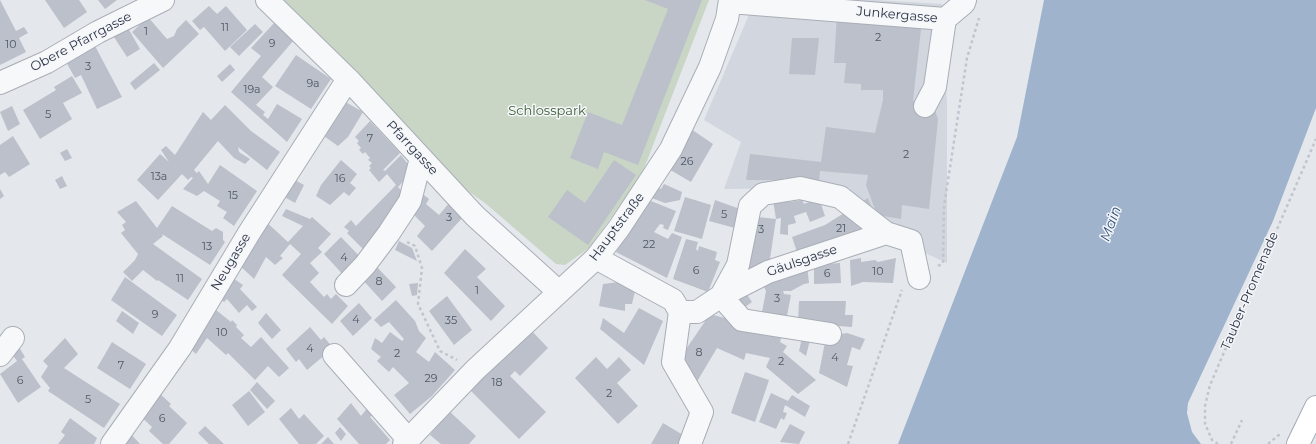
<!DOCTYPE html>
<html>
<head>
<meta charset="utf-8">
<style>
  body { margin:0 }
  canvas { display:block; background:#e4e7ec }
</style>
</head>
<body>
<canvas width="1316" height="444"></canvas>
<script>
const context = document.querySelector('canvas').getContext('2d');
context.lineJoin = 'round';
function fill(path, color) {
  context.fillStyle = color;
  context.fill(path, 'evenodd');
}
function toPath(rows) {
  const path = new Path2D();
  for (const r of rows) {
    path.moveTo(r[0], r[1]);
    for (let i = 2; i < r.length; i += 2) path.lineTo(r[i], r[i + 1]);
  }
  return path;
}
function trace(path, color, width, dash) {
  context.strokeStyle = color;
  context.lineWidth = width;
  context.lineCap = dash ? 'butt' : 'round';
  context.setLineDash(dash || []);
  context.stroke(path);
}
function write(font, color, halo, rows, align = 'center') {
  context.font = font + ' Montserrat,sans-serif';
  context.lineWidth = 3;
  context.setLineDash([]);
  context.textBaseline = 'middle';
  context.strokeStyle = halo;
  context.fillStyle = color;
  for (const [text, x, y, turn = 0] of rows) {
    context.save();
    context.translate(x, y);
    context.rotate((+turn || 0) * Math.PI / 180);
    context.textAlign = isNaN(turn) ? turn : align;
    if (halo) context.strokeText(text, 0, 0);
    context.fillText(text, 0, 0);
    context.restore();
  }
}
const built = toPath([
  [749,0,876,0,942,4,947,104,947,263,879,232,849,188,724,189,741,142,704,120,748,17]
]);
const green = toPath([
  [267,0,709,0,645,166,633,187,589,248,565,265,556,264,485,203,421,158]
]);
const water = toPath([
  [1044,0,1316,0,1316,108,1273,221,1188,403,1187,413,1192,432,1201,444,898,444,1017,137]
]);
const building = toPath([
  [0,0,16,31,24,27,28,33,19,38,26,52,0,65],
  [45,0,79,0,87,12,64,28],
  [98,0,117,0,105,9],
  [645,0,702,0,638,165,604,152,598,169,570,158,588,112,622,125,668,9],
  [209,6,217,14,226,6,247,30,225,51,204,27,200,30,192,21],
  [837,15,922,20,913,101,935,111,938,119,929,209,902,205,901,219,877,215,866,185,868,175,820,171,819,181,784,178,783,180,746,180,750,154,821,162,826,127,875,133,883,100,883,90,861,90,861,84,844,83,846,63,834,63],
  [148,17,167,39,174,36,177,29,186,20,199,34,163,68,132,32],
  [275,22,294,40,262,77,273,87,256,105,265,112,263,115,268,119,277,104,302,119,287,142,231,92,261,56,251,48],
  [255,24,263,32,239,56,230,47],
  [128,28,140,49,127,57,114,37],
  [792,38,819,38,815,75,789,74],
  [94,44,122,97,97,109,81,75,75,78,65,60],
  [296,55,331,79,311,109,275,86],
  [154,63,160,70,135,90,130,83],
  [230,64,235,70,222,82,217,76],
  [72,76,82,93,63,103,72,119,40,139,23,110,56,90,54,87],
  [342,100,363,112,348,137,338,146,321,134],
  [225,105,251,131,280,152,267,170,238,147,239,152,250,159,245,164,234,158,218,141,194,170,197,173,199,171,208,184,220,165,257,191,234,226,223,218,227,212,217,206,220,201,204,191,197,196,183,189,193,178,191,177,188,180,182,174,158,200,137,180,160,154,169,162,161,150,166,146,175,155,203,112,211,120],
  [12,106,20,124,8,131,0,112],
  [370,121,400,153,383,170,385,171,401,155,413,171,398,187,406,196,366,252,347,233,349,231,344,227,351,220,356,226,396,185,387,174,379,182,369,170,371,168,369,166,372,163,368,160,370,158,365,152,363,154,359,150,361,148,357,143,359,141,355,137],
  [691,129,713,144,691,182,667,168],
  [13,136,30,164,9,177,5,172,0,175,0,145],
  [67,149,72,158,65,161,60,153],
  [341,160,357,174,350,183,356,188,349,196,344,192,330,205,316,196,321,185],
  [614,160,636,175,588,245,548,217,567,190,585,203],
  [62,176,67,186,60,189,55,180],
  [291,178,304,185,295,203,281,195],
  [664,184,682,192,680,200,665,203,649,197,655,186,661,189],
  [0,189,4,196,0,199],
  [424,195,429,199,426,204,439,215,450,202,464,216,432,251,417,236,425,226,412,213],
  [787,196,789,202,802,200,804,204,819,198,825,216,810,222,806,212,794,216,796,223,788,225,788,235,780,234,781,218,776,219,773,200],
  [685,197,711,205,702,239,674,231],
  [868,198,875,216,857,233,799,258,792,237,825,225],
  [646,199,676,211,668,230,663,228,664,225,660,224,654,232,668,239,672,233,682,237,667,278,616,252],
  [715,200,740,209,735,228,709,221],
  [136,201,157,228,172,206,212,231,216,228,223,232,223,240,225,242,210,265,162,234,163,236,153,244,202,279,188,300,158,280,157,281,143,270,132,281,123,272,135,260,138,254,121,233,125,230,122,225,126,222,117,212],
  [286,209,310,219,312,217,331,234,318,248,322,252,310,263,319,273,310,282,324,297,327,294,331,299,336,294,348,306,332,324,282,275,301,254,290,244,280,256,283,258,275,265,266,257,254,279,237,263,263,219,288,242,303,226,282,216],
  [748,216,776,219,768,272,807,265,809,283,804,284,791,291,783,291,784,294,791,295,786,321,761,317,766,291,759,276,743,283],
  [341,237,365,262,347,279,324,254],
  [686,239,698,242,696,249,698,251,699,246,717,252,715,260,720,262,708,292,673,279],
  [399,241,412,248,417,261,395,250],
  [465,249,486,269,477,277,505,306,491,321,444,273],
  [861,258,861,262,875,260,878,262,896,258,893,283,863,282,851,286,850,260],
  [840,263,841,283,814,284,814,265],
  [375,265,396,287,382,301,361,278],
  [227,274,243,285,240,289,257,307,252,311,247,305,239,313,227,299,224,302,215,295],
  [125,277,177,315,162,336,111,300],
  [619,282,635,291,632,304,625,304,625,311,599,306,603,284],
  [418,283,417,295,412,296,409,284],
  [742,287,752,302,741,310,731,295],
  [447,296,472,330,454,345,429,311],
  [396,300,415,321,419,331,426,338,416,352,429,362,435,352,455,370,432,396,410,414,394,395,409,383,393,367,389,372,377,361,381,357,371,349,375,338,382,343,390,332,402,341,404,339,389,322,381,327,374,320],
  [799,301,846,301,845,315,853,315,852,327,798,323],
  [359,303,372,318,353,336,340,321],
  [639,308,663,321,644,365,600,329,603,318,624,333],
  [216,310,231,322,232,320,237,325,236,327,244,335,241,338,251,347,261,337,289,368,279,377,268,366,255,380,228,353,226,355,207,338,196,354,185,344,200,331],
  [122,311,139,323,133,334,116,321],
  [266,313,281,330,272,339,258,323],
  [710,314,746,324,783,331,780,342,787,346,783,352,816,380,798,394,766,367,770,358,746,353,744,360,717,348,695,385,680,358],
  [310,327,321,340,324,337,333,348,307,370,299,359,296,362,286,349],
  [529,328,548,348,520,376,515,371,510,376,546,412,519,439,470,390],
  [847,333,865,339,860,350,852,347,847,365,853,366,847,387,819,373,826,337],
  [65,338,78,354,64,368,120,404,104,428,48,391,50,388,41,377,48,366,43,361],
  [802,338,810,340,806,356,799,351],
  [112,342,146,364,130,389,97,368],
  [19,347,25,357,22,359,41,387,18,403,0,374,17,361,11,353],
  [596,357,607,369,619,357,631,370,617,383,638,406,618,424,575,378],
  [745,372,769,380,755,422,731,413],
  [257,382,275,401,267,409,250,390],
  [157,391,171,404,169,406,187,423,169,444,163,444,149,431,152,427,138,414],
  [249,391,265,412,248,426,232,405],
  [771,393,788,401,792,395,810,406,805,417,785,405,783,412,787,413,784,420,781,418,776,429,759,422],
  [351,403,361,416,369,406,375,413,370,417,390,440,386,444,359,444,337,419],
  [291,408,299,419,304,414,324,436,316,444,299,444,279,419],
  [449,411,476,436,469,444,441,444,430,435],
  [70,418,97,438,94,444,58,444,65,435,61,432],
  [663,423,688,438,685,444,651,444],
  [790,424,805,432,799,444,780,442],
  [205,426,224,444,209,444,198,433],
  [340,427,346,434,341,441,335,433],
  [129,432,140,444,121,444],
  [328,437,334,444,321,444]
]);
const path = toPath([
  [407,242,415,246,422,268,418,304,440,351,457,360],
  [938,266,943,263,944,206,967,58,979,18],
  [848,444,902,290],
  [1218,444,1212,440,1205,424,1205,406,1210,385,1316,139],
  [1231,444,1242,420],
  [1268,444,1280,434]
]);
const minor = toPath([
  [267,0,348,79,475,216,559,292],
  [730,2,945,19],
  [0,83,47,62,98,32,163,0],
  [925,106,935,87,945,19,964,3,965,0],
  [596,258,673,300,680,312,697,312,721,296,768,272,886,233],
  [346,285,365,265,389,233,410,201,421,158],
  [680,312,673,362,702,412,690,444],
  [830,334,742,320,721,296,738,265,750,206,763,194,800,188,840,197,886,233,911,241,919,278],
  [0,355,13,338],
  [334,355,408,439],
  [112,444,180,348,249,233,348,79],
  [404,444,475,370,596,258,619,228,671,149,710,67,727,19,730,0]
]);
const major = toPath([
  [1298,444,1316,407]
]);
const numberNames = [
  ["11",225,28],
  ["1",146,32],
  ["2",878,38],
  ["9",272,44],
  ["10",11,45],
  ["3",88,67],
  ["9a",313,84],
  ["19a",252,90],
  ["5",48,115],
  ["7",370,139],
  ["2",906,155],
  ["26",687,162],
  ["13a",159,177],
  ["16",340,179],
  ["15",233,196],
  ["5",724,215],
  ["3",449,218],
  ["21",841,229],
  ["3",761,230],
  ["22",649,245],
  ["13",207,247],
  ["4",344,258],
  ["6",696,271],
  ["10",878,272],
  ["6",827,274],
  ["11",180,279],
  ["8",379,282],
  ["1",477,291],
  ["3",777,299],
  ["9",155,315],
  ["4",356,320],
  ["35",451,321],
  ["10",222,333],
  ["4",310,349],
  ["8",699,353],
  ["2",397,354],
  ["4",835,358],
  ["2",781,362],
  ["7",121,366],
  ["29",431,379],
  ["6",20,381],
  ["18",497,383],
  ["2",609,394],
  ["5",88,400],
  ["6",162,419]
];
const streetNames = [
  ["Junkergasse",897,15,5],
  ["Obere Pfarrgasse",81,42,-28],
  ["Pfarrgasse",412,148,47],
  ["Hauptstraße",617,227,-53],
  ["Gäulsgasse",802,261,-19],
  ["Neugasse",231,262,-59],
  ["Tauber-Promenade",1250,291,-67]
];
const parkNames = [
  ["Schlosspark",547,111]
];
const waterNames = [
  ["Main",1111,224,-70]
];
fill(built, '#d2d6de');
fill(green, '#c9d6c5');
fill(water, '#9fb4cc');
fill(building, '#bbc0ca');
trace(minor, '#a9aeb7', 24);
trace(major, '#a3abb8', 24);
trace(path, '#c2c5cb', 2.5, [3, 3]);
trace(minor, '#f7f8fa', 22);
trace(major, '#fff', 22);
write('11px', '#4f5766', null, numberNames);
write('13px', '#2b3445', '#f4f6f9', streetNames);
write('13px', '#3f6138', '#f4f6f9', parkNames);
write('italic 14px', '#34527a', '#f4f6f9', waterNames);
</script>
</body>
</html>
